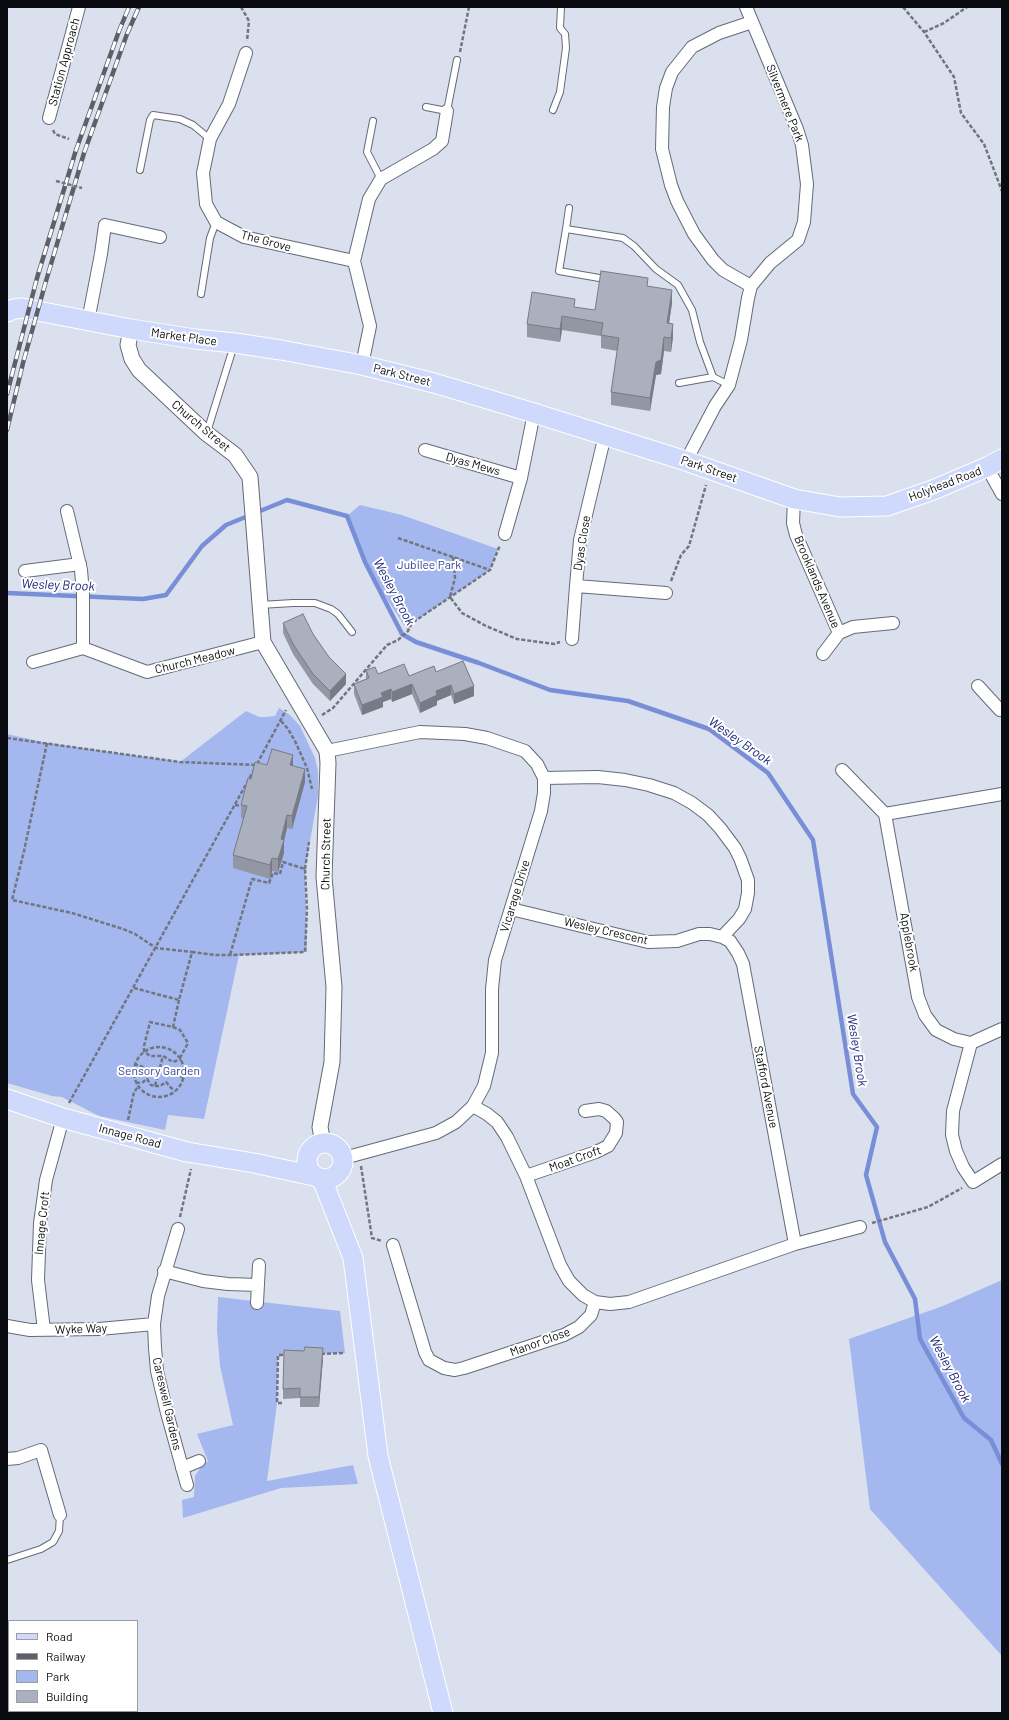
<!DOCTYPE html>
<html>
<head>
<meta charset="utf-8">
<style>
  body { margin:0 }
  #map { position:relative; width:1009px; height:1720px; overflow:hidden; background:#dae0ee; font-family:Barlow,sans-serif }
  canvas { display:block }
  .frame { position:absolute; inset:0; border:8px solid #0a0b10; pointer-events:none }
  .legend { position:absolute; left:8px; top:1620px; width:130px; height:92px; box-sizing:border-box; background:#fff; border:1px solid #9d9d9f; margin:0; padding:5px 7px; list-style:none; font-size:12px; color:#0a0b10 }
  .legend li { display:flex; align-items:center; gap:8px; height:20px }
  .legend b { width:20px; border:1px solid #9d9d9f }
</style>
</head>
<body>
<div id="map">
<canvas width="1009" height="1720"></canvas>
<div class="frame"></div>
<ul class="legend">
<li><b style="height:5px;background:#ced9fb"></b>Road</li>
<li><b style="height:5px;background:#5d6068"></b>Railway</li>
<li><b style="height:11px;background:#a4b7ef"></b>Park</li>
<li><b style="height:11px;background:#abb0be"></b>Building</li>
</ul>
</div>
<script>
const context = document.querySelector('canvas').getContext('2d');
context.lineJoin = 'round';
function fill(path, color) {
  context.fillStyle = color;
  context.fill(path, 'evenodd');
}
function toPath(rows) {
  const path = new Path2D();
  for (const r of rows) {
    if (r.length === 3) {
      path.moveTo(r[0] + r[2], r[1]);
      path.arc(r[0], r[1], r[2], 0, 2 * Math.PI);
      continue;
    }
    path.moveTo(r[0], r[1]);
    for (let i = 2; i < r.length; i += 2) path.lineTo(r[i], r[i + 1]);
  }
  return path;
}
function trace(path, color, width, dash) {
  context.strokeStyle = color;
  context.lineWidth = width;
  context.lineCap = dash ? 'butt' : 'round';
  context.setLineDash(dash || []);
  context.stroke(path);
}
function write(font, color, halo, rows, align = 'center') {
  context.font = font + ' Barlow,sans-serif';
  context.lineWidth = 4;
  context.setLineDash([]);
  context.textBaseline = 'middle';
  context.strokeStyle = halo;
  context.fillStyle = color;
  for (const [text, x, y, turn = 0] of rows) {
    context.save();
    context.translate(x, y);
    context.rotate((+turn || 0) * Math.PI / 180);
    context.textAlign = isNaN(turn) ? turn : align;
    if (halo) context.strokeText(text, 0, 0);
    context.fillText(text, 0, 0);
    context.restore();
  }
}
const green = toPath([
  [360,505,402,515,498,549,490,570,412,623,408,631,373,578,347,516],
  [279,708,290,715,300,726,315,758,318,772,318,796,305,869,307,952,239,955,204,1119,168,1115,165,1130,99,1116,62,1097,52,1096,7,1083,7,734,47,743,180,762,246,711,259,717,265,717,275,716],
  [1002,1280,1002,1656,870,1509,849,1339,943,1306],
  [218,1297,340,1311,345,1353,278,1355,277,1403,267,1481,353,1465,358,1484,281,1488,183,1518,182,1500,194,1497,195,1476,202,1465,208,1461,197,1434,233,1425,220,1366,217,1330]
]);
const stream = toPath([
  [7,593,143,599,166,595,202,546,226,525,287,500,347,516,365,562,402,634,416,642,479,663,550,690,628,701,709,729,768,773,813,840,853,1094,877,1127,866,1175,885,1242,915,1299,920,1339,964,1418,991,1440,1002,1464]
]);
const path = toPath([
  [241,7,249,21,247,41],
  [903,7,924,32,954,77,961,113,984,144,1002,191],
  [924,32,944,23,967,7],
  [460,52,469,7],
  [53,130,55,134,69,139],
  [398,538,490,570],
  [453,557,455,578,450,597,462,613,486,626,517,639,554,644,560,642],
  [671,581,681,555,689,546,706,485],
  [322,715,333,708,387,645,398,640,408,631,412,623,490,570,500,545],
  [281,721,288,729,295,741,307,768,312,789],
  [7,738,180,762,256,765],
  [47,743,24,851,12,900,72,913,123,929,135,934,156,948,192,952],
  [257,764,286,710],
  [235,805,244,806],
  [305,869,309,842],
  [134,988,179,1000,192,952,216,955,232,955,305,952,307,909,305,869,283,862,280,874,273,873,269,883,252,879,230,955],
  [179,1000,173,1027,150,1022,144,1046,144,1051,150,1056,163,1056,173,1062,181,1059],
  [173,1027,180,1030,188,1043,180,1058],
  [159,1072,25],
  [134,1064,158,1072,183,1077],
  [136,1083,143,1082,147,1079,151,1085,155,1086,163,1056],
  [155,1086,160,1086,166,1082,174,1091],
  [69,1103,254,770],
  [128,1120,134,1092,138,1087],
  [361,1166,372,1238,382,1241],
  [180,1217,191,1169],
  [872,1223,928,1207,962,1188],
  [321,1354,345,1353],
  [282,1403,277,1403,278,1355,288,1355]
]);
const service = toPath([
  [426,107,447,111,457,60],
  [553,110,560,92,566,48,565,34,560,28,561,7],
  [373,121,367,152,381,179],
  [140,170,150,120,153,115,180,119,193,125,210,139],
  [566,229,569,208],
  [605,279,559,271,566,229,623,238,634,246,656,269,678,285,692,310,700,342,713,377],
  [201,294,210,238,216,222],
  [679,383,713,377,729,385],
  [207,432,234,345],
  [260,605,293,603,315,603,331,609,338,614,352,632],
  [7,1560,41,1549,53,1542,59,1531,60,1515]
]);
const minor = toPath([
  [746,7,797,129,802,145,807,184,804,222,798,240,770,263,751,286],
  [246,53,229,104,210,139,203,173,206,204,216,222,244,237,354,261],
  [49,118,79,7],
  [88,321,101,254,105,225,160,237],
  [362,365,370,326,354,261,369,199,381,179,433,149,442,141,447,111],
  [605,435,580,540,576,586,666,593],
  [425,450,521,478],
  [686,461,715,406,729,385,741,340,748,298,751,286,723,270,713,260,694,234,677,201,671,185,662,149,663,107,666,88,672,72,692,47,719,33,752,22],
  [987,467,1002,494],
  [794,499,793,523,796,535,839,633,853,627,893,623],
  [67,511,81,570,83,593,83,648,147,672,263,642],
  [505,534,521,478,534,413],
  [25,571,80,564],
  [572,639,576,586],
  [823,654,839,633],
  [33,662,83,648],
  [978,686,1000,710,1002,709],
  [327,751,420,732,465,734,487,738,525,751,537,764,544,778,544,793,541,811,495,960,492,989,492,1053,484,1086,473,1106,456,1122,436,1133,344,1158],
  [842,770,885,814],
  [511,909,648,942,677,941,699,934,710,934,722,937,739,919,745,909,748,893,748,880,740,858,735,848,720,828,708,815,692,803,674,793,649,785,625,780,598,777,544,778],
  [722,937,730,941,738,953,743,964,795,1244],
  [971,1043,954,1039,936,1030,925,1015,918,997,885,814,1002,794],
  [971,1043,953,1111,952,1135,956,1151,963,1167,973,1182,1002,1164],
  [971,1043,1002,1029],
  [526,1176,596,1152,608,1146,616,1133,617,1122,614,1118,606,1111,599,1109,585,1111],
  [178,1229,158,1296,154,1324,155,1348,157,1371,167,1413,187,1485],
  [393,1245,425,1352,429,1360,444,1368,455,1370,464,1368,564,1335,579,1327,591,1315,595,1302,583,1295,569,1281,560,1265,526,1176,507,1137,497,1122,487,1114,473,1106],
  [164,1271,203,1281,228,1284,258,1285],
  [595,1302,610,1304,629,1302,795,1244,860,1227],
  [257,1303,259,1265],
  [7,1326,30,1330,99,1329,154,1324],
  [44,1330,38,1280,40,1223,46,1180,63,1118],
  [7,1459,18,1458,41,1450,60,1515],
  [182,1468,199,1461]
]);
const tertiary = toPath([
  [131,329,128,345,132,359,139,370,206,433,235,455,250,477,263,642,327,751,328,763,324,877,334,987,332,1062,320,1127,322,1138,325,1142]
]);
const primary = toPath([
  [7,312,14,309,22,308,131,329,195,339,235,343,281,350,362,365,434,383,534,413,686,461,794,499,840,507,887,506,933,490,987,467,1002,459],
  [7,1099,63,1118,187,1152,254,1163,314,1176],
  [325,1161,18],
  [322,1179,353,1258,378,1456,443,1713]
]);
const rail = toPath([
  [7,394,37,278,76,150,119,31,129,7],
  [7,430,23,363,46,281,84,153,127,34,139,7]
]);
const pathBridge = toPath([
  [56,181,82,188]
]);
const wall = toPath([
  [648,286,672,303,669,323,673,337,671,352,664,351,661,374,656,375,650,411,611,405,611,392,617,351,601,348,601,336,562,330,560,342,527,337,527,324,595,310],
  [283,623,313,634,346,684,330,701,313,684,293,654,283,633],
  [366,670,378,674,409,676,436,672,474,696,454,704,451,695,437,701,437,705,420,713,412,694,392,702,391,699,383,702,383,707,362,715,354,694,354,684,366,679],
  [267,765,293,766,305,782,292,829,287,828,284,841,284,853,278,872,272,871,270,879,233,868,233,855,244,819,241,818,241,805,251,779],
  [304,1351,323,1358,319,1407,300,1407,300,1398,283,1399,283,1389]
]);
const shadedWall = toPath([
  [672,290,672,303,667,336,667,323],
  [562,316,562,330,560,342,560,329],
  [673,324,673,337,671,352,671,338],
  [664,337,664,351,661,374,656,375,650,411,650,398,656,362],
  [346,674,346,684,330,701,330,691],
  [412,684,412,694,392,702,392,692],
  [451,685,451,695,437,701,437,705,420,713,420,703,436,691],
  [474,686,474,696,454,704,454,694],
  [391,689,391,699,383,702,383,707,362,715,362,705,381,693],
  [293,755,293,768,290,765],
  [305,769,305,782,292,829,292,816],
  [287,815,287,828,284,841,284,853,278,872,278,859,281,839],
  [272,858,272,871,270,879,270,865],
  [323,1348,323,1358,319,1407,319,1397]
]);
const building = toPath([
  [601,271,648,278,647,286,672,290,667,323,673,324,671,338,664,337,661,360,656,362,650,398,611,392,619,338,601,335,603,323,562,316,560,329,527,324,532,292,575,299,574,307,595,310,601,271],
  [303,614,313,634,329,657,346,674,330,691,313,674,293,644,283,623,303,614],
  [463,661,474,686,454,694,451,685,436,691,437,695,420,703,412,684,392,692,391,689,381,693,383,697,362,705,354,684,369,678,366,670,375,667,378,674,404,664,409,676,434,666,436,672,463,661],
  [272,749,293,755,290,765,305,769,292,816,287,815,281,839,284,840,278,859,272,858,270,865,233,855,247,806,241,805,248,778,251,779,255,762,267,765,272,749],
  [305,1347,323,1348,319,1397,300,1397,300,1388,283,1389,284,1350,304,1351,305,1347]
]);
const streetNames = [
  ["Station Approach",64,62,-75],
  ["Silvermere Park",785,103,68],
  ["The Grove",266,241,15],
  ["Market Place",184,337,8],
  ["Park Street",402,375,14],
  ["Church Street",201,426,40],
  ["Dyas Mews",473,464,16],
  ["Park Street",709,469,19],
  ["Holyhead Road",945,484,-21],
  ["Dyas Close",582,543,-81],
  ["Brooklands Avenue",817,582,67],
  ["Church Meadow",195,660,-14],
  ["Church Street",326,854,-89],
  ["Vicarage Drive",515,896,-73],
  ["Wesley Crescent",606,931,13],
  ["Applebrook",909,942,80],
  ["Stafford Avenue",766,1087,79],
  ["Innage Road",130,1136,15],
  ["Moat Croft",575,1159,-20],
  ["Innage Croft",42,1223,-84],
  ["Wyke Way",81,1329,-2],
  ["Manor Close",540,1342,-20],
  ["Careswell Gardens",167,1404,77]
];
const parkNames = [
  ["Jubilee Park",429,565],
  ["Sensory Garden",159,1071]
];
const waterNames = [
  ["Wesley Brook",58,585,2],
  ["Wesley Brook",394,592,62],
  ["Wesley Brook",740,741,35],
  ["Wesley Brook",857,1050,81],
  ["Wesley Brook",950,1369,62]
];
fill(green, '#a4b7ef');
trace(stream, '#788ed7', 4.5);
trace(service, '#656a76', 8);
trace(minor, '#656a76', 14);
trace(tertiary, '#656a76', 17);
trace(primary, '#fff', 21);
trace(path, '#71757e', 2.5, [4, 2]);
trace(service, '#fff', 6);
trace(minor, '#fff', 12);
trace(tertiary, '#fff', 15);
trace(primary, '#ced9fb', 19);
trace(rail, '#5d6068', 4.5);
trace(rail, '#fff', 3, [9]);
trace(pathBridge, '#71757e', 2.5, [4, 2]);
fill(wall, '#9397a3');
fill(shadedWall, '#787b85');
fill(building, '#abb0be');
trace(building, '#787b85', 1);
write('12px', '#0a0b10', '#fff', streetNames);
write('12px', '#2f3f95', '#fff', parkNames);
write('italic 13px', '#1b2579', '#fff', waterNames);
</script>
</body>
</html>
